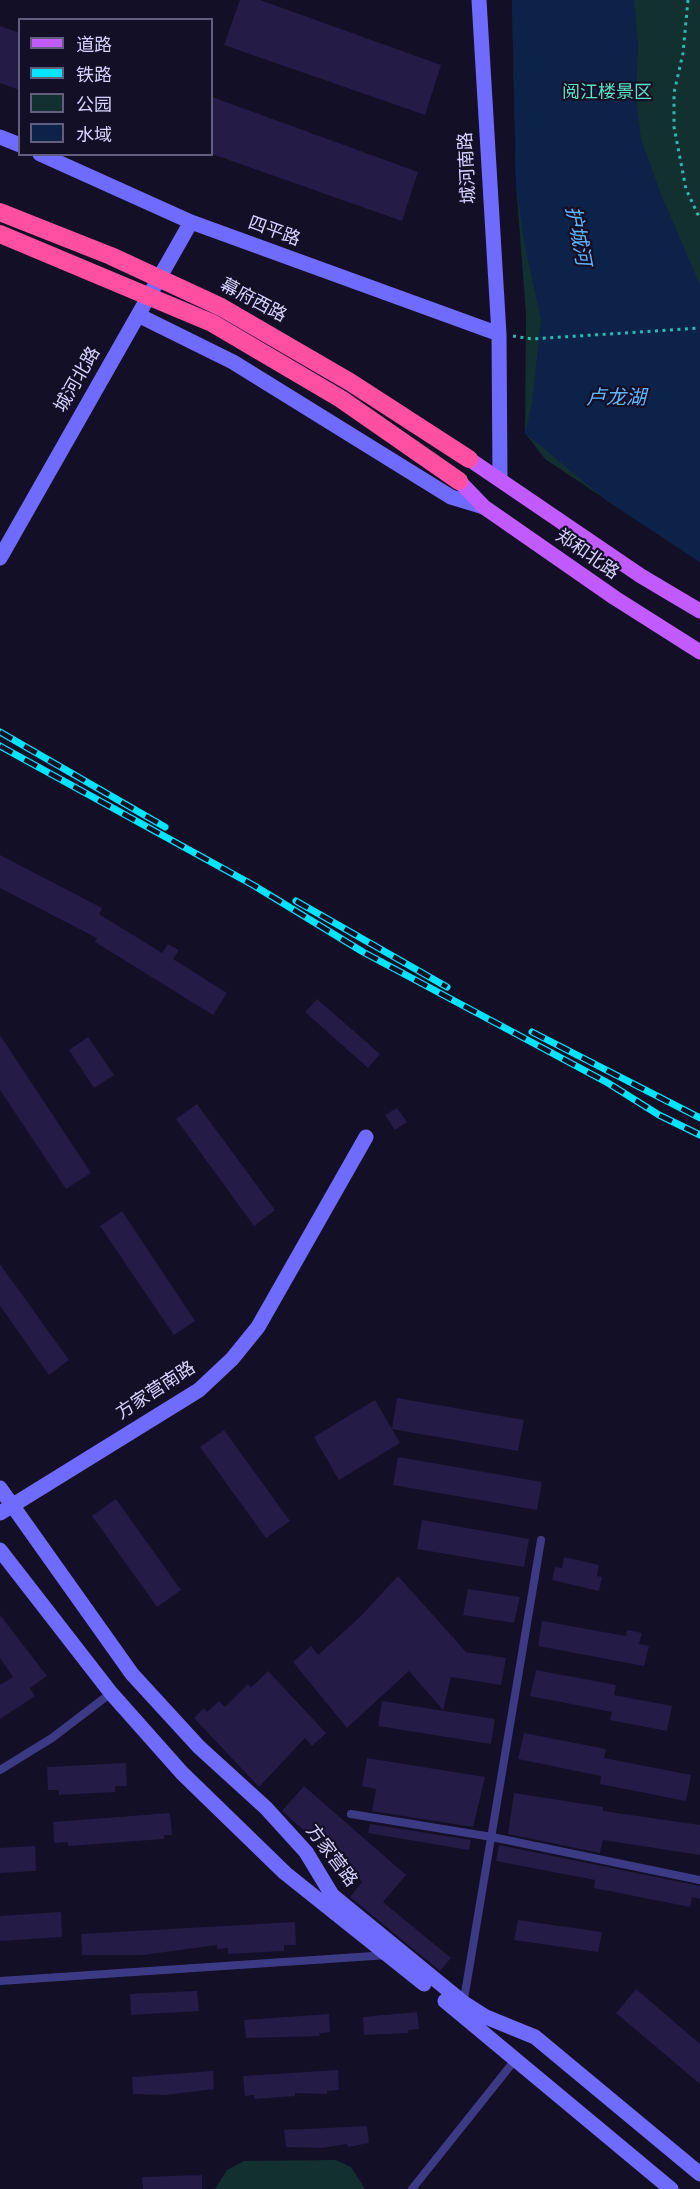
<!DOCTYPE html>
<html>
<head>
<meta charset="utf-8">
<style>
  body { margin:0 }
  #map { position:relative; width:700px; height:2189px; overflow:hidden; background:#130f26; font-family:"Varela Round","Noto Sans SC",sans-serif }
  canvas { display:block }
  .legend { position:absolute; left:18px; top:18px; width:195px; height:138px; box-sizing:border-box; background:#130f26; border:2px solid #625e7d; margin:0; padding:8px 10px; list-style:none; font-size:18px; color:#d9d4ff }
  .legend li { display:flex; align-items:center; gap:12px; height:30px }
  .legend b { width:30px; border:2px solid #625e7d }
</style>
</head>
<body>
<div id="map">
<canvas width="700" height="2189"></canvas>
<ul class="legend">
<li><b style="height:8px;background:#c25bff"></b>道路</li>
<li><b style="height:8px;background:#00e5ff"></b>铁路</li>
<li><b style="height:16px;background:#12302f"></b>公园</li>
<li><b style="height:16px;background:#0c2248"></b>水域</li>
</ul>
</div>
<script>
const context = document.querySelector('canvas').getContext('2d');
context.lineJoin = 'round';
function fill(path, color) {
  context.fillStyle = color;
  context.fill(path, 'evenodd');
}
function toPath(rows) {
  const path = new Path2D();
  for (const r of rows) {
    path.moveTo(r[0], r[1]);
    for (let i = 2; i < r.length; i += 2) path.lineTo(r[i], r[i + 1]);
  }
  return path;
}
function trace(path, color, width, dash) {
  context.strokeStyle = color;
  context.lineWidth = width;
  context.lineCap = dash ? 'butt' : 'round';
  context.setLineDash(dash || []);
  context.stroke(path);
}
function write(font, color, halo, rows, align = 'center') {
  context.font = font + ' "Varela Round","Noto Sans SC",sans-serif';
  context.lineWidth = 4.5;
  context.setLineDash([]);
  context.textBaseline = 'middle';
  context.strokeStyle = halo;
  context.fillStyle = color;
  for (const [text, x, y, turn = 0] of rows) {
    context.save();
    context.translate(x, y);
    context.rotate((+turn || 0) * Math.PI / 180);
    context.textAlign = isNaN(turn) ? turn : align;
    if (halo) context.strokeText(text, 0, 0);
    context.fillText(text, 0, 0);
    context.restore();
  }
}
const green = toPath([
  [512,0,700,0,700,562,545,459,525,433,526,314,516,184],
  [336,2160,351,2167,365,2189,215,2189,227,2170,244,2161]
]);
const water = toPath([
  [512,0,634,0,638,44,636,95,641,139,661,194,700,285,700,562,607,501,525,433,532,404,541,320,524,242,516,184]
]);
const building = toPath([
  [240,0,260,0,441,65,425,115,224,45],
  [0,26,20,33,20,90,0,83],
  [212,97,418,172,402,221,212,154],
  [0,855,102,908,99,914,162,953,168,944,179,950,173,959,227,993,213,1015,95,942,97,938,0,888],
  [317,999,380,1054,368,1068,305,1012],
  [0,1035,91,1173,66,1189,0,1090],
  [88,1037,114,1075,94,1088,69,1050],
  [197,1104,275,1210,254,1226,176,1119],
  [397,1108,407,1122,395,1130,385,1115],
  [122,1211,195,1321,174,1335,100,1226],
  [0,1264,69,1360,49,1375,0,1306],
  [397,1398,524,1420,518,1451,392,1429],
  [375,1400,400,1443,339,1480,314,1437],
  [224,1430,290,1521,266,1538,200,1447],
  [398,1457,542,1482,537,1510,393,1485],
  [116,1499,181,1590,157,1607,92,1516],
  [422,1520,529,1539,524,1567,417,1549],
  [564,1557,599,1565,597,1576,602,1577,599,1591,552,1580,555,1567,562,1568],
  [398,1576,466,1652,506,1658,501,1685,451,1677,443,1710,409,1671,347,1728,293,1662,311,1646,318,1655,361,1616],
  [468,1589,520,1597,514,1623,463,1615],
  [0,1615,47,1676,30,1688,35,1696,0,1719,0,1685,13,1677,0,1658],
  [542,1621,626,1636,627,1630,642,1633,639,1644,649,1646,644,1666,538,1646],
  [536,1670,616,1685,614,1695,672,1706,667,1731,610,1720,612,1712,530,1696],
  [268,1671,326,1733,312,1746,305,1738,259,1787,194,1718,204,1708,207,1712,219,1701,225,1707,248,1684,251,1688],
  [382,1701,495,1719,491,1744,378,1726],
  [524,1733,606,1749,604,1758,691,1775,686,1801,600,1784,601,1776,518,1759],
  [367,1758,485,1777,473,1827,372,1811,376,1789,362,1786],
  [126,1763,127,1786,115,1786,115,1792,59,1795,59,1790,48,1790,47,1767],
  [304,1786,406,1875,383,1902,451,1958,440,1971,350,1897,362,1882,282,1811],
  [514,1793,603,1807,603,1811,700,1825,700,1855,603,1840,600,1853,508,1834],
  [170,1813,172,1835,164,1835,164,1839,68,1846,68,1842,54,1843,53,1822],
  [370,1824,471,1840,469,1850,368,1833],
  [499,1845,700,1886,700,1899,692,1897,690,1907,594,1888,595,1880,496,1861],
  [35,1846,36,1871,0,1873,0,1848],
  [61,1912,62,1937,0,1941,0,1916],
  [518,1920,602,1932,598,1952,514,1940],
  [295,1922,296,1945,284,1945,284,1951,228,1954,228,1948,217,1949,217,1945,143,1955,82,1955,81,1934],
  [636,1989,700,2044,700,2084,616,2013],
  [197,1991,199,2011,131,2015,130,1994],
  [417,2012,419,2029,408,2030,408,2033,364,2035,363,2017],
  [329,2014,330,2032,319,2033,320,2036,246,2038,244,2020],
  [338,2070,339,2090,327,2091,327,2094,295,2093,295,2096,254,2099,254,2095,245,2096,243,2076],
  [213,2071,214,2089,166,2095,133,2094,132,2077],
  [367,2126,369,2143,348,2147,347,2144,322,2148,286,2147,284,2130],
  [202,2175,202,2189,143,2189,142,2177]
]);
const path = toPath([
  [688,0,683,53,674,93,674,127,686,189,700,219],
  [513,336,532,339,700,328]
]);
const lane = toPath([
  [0,1770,52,1738,111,1693],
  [351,1814,492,1837,700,1880],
  [0,1981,388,1955],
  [463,2005,541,1540],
  [412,2189,515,2060]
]);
const secondary = toPath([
  [479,0,499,334,500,479],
  [0,137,20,145],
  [40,154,191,222,499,334],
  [138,315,233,362,451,497,484,507],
  [0,558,191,222],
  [0,1488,132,1674,199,1747,266,1808,306,1852,332,1895,464,2003,486,2017,535,2037,700,2174],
  [0,1513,199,1390,232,1359,258,1327,366,1137],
  [0,1550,111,1693,182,1773,285,1873,424,1984],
  [445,2001,671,2189]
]);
const primary = toPath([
  [469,459,641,576,700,611],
  [459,481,484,507,615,598,700,652]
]);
const rail = toPath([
  [0,732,165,827],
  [0,746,253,885,363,952,608,1083,659,1115,700,1135],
  [296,901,447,987],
  [532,1032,700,1118]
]);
const highwayBridge = toPath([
  [0,212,111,256,221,307,350,382,469,459],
  [0,234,212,323,341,399,459,481]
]);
const parkNames = [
  ["阅江楼景区",607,93]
];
const streetNames = [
  ["城河南路",468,168,-93],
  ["四平路",274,232,20],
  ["幕府西路",253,301,28],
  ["城河北路",78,380,-60],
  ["郑和北路",587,555,35],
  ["方家营南路",156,1391,-33],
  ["方家营路",331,1856,53]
];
const waterNames = [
  ["护城河",577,236,79],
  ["卢龙湖",616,399]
];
fill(green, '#12302f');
fill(water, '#0c2248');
fill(building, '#241b47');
trace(path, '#2fb8b0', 3, [3, 4.5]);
trace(lane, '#3d3a85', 8);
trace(secondary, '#6f6bff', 15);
trace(primary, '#c25bff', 15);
trace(rail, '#00e5ff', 7);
trace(rail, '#130f26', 4.5, [14]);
trace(highwayBridge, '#ff4fa3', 18);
write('18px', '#5fe0c0', '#130f26', parkNames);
write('18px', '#d9d4ff', '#130f26', streetNames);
write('italic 20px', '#62b6ff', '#130f26', waterNames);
</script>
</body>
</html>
